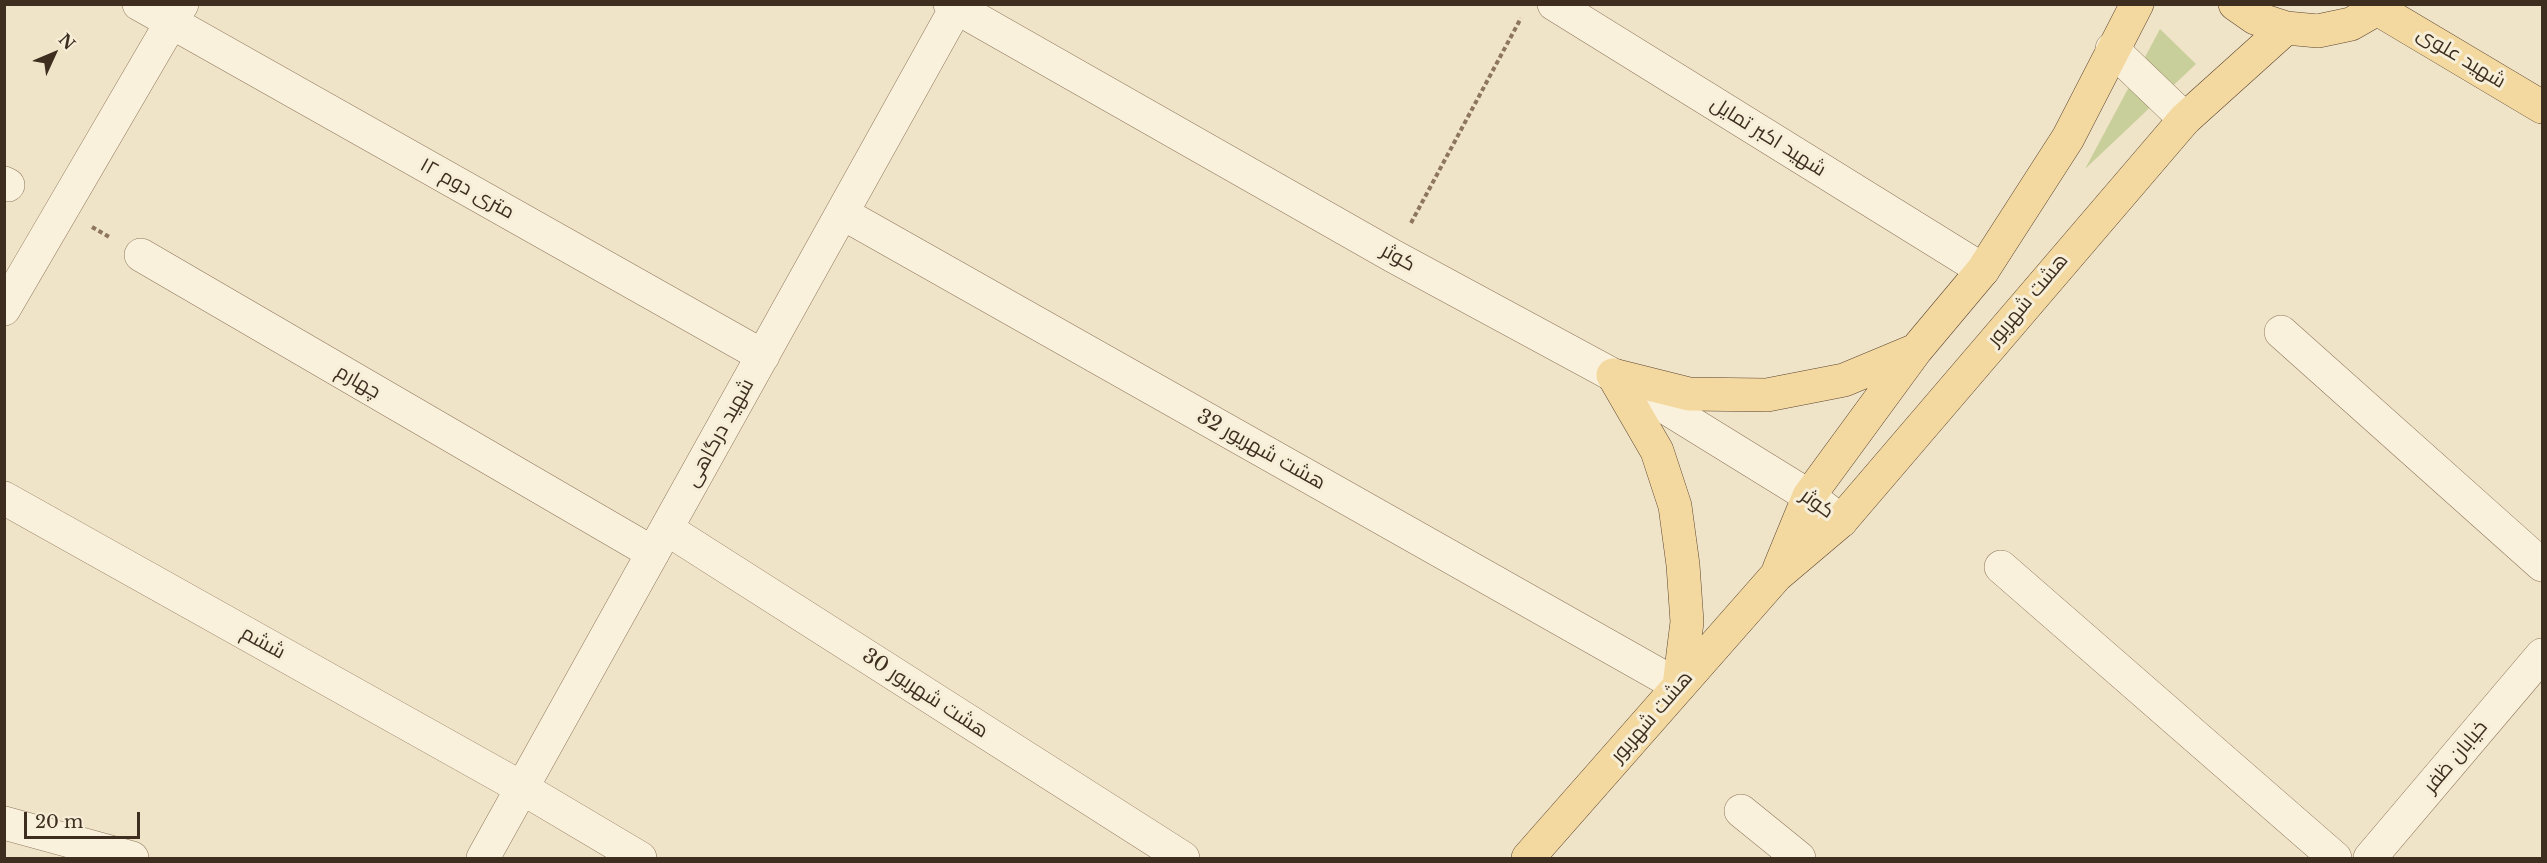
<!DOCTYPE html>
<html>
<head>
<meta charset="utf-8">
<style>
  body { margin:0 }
  #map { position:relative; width:2547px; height:863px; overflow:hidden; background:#f0e4c8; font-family:"Libre Baskerville",serif }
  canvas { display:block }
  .frame { position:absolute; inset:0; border:6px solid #3d2e20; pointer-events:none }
  .north { position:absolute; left:24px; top:24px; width:60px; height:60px; -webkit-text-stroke:4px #f7eed8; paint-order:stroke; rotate:46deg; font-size:16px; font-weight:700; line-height:24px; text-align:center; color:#3d2e20 }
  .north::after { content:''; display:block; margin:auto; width:21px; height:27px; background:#3d2e20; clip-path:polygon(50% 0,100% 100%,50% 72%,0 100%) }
  .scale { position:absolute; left:24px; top:812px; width:116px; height:27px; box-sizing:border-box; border:3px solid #3d2e20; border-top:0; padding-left:8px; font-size:18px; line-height:21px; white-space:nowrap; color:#3d2e20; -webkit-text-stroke:4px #f7eed8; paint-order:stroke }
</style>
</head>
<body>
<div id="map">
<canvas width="2547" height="863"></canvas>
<div class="frame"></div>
<div class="north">N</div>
<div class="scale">20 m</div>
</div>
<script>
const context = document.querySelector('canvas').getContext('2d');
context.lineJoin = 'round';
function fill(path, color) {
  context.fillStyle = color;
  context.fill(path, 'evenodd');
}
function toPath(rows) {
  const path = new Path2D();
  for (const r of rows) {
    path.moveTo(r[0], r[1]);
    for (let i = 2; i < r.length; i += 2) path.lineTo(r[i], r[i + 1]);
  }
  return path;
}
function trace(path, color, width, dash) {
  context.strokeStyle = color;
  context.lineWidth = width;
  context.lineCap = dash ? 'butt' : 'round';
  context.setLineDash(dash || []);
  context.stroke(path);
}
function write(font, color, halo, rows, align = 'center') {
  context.font = font + ' "Libre Baskerville",Cairo,serif';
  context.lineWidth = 6;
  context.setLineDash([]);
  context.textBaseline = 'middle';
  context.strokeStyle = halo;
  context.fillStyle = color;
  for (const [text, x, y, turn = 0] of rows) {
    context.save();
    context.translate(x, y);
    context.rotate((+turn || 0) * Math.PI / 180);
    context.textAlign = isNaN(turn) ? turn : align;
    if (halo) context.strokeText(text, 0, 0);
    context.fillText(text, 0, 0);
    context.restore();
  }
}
const green = toPath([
  [2160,29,2196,64,2085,169]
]);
const path = toPath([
  [1411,223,1521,18],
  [92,227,111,238]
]);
const minor = toPath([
  [139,4,763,356],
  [950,4,1393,256,1613,375,1809,496,1841,521],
  [1554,4,1983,270],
  [2112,49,2185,119],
  [4,183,8,185],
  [842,213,1679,686],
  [141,255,653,553],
  [4,309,182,4],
  [2281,332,2542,565],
  [4,498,522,788,640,858],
  [667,529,1183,858],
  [2001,567,2335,858],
  [1741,811,1799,858],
  [4,823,132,858],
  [483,858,956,8],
  [2370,858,2542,655]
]);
const major = toPath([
  [2235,4,2255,18,2286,28,2318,31,2351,24,2386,4],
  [2379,10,2542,107],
  [1613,375,1657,451,1675,506,1683,565,1687,622,1679,686],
  [1613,375,1689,394,1767,395,1844,380,1916,350],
  [1779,569,1809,496,1916,350,1983,270,2068,138,2137,4],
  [1528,858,1776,576,1841,521,2185,119,2286,28]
]);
const streetNames = [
  ["شهید علوی",2461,58,31],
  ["شهید اکبر تمایل",1768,137,32],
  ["۱۲ متری دوم",467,189,29],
  ["کوثر",1398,258,29],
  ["هشت شهریور",2028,300,-50],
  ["چهارم",358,382,30],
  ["شهید درگاهی",720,433,-61],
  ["هشت شهریور 32",1261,450,29],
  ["کوثر",1817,504,36],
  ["ششم",263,643,29],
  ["هشت شهریور 30",925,694,33],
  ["هشت شهریور",1652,717,-49],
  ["خیابان ظفر",2456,757,-50]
];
fill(green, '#c9cf9b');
trace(minor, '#8d765c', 34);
trace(major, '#5b4430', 34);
trace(path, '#8d765c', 4, [4.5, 3]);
trace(minor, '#faf1dc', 33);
trace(major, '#f3d9a0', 33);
write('20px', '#3d2e20', '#f7eed8', streetNames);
</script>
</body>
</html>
